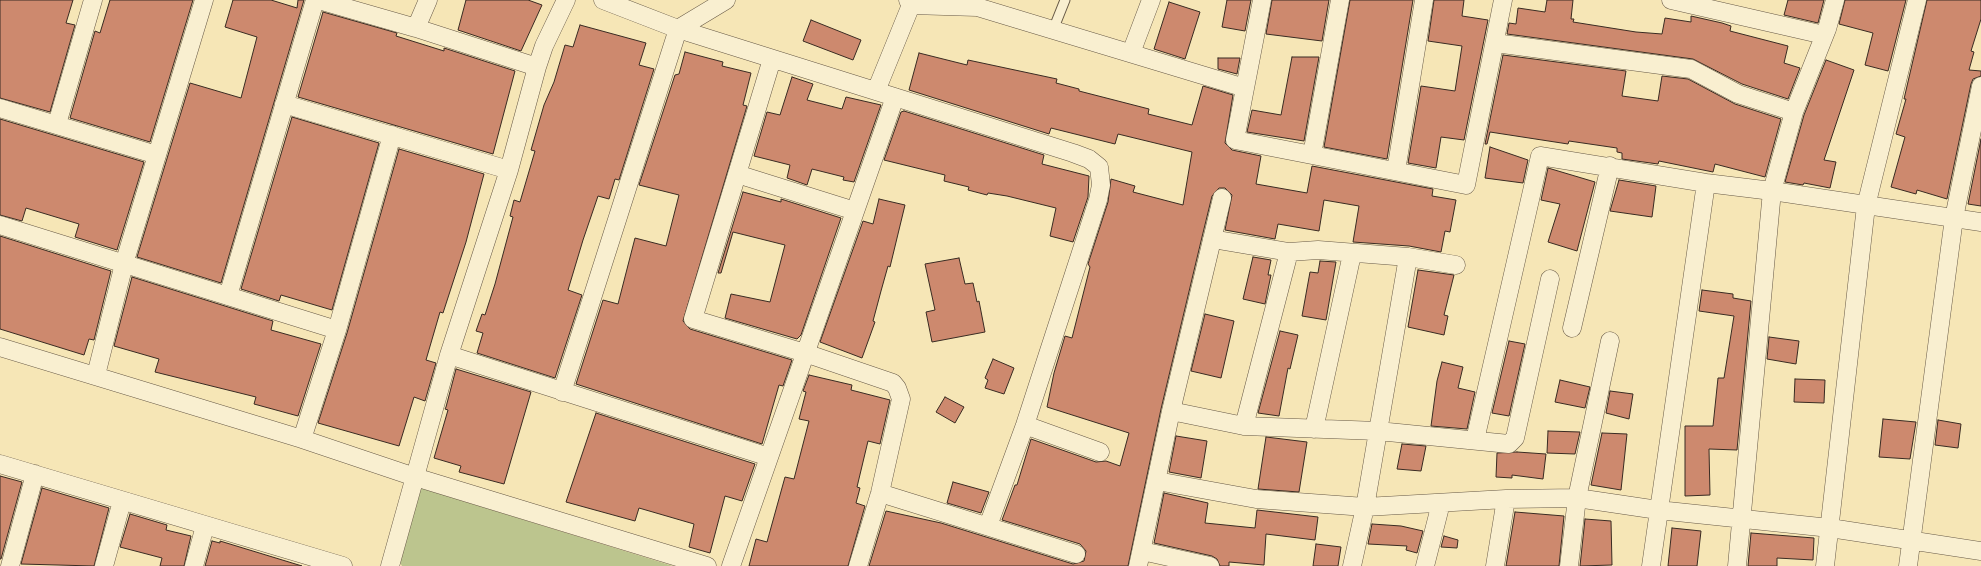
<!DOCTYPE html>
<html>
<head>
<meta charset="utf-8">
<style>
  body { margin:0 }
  canvas { display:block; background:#f6e6b6 }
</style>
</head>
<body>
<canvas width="1981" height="566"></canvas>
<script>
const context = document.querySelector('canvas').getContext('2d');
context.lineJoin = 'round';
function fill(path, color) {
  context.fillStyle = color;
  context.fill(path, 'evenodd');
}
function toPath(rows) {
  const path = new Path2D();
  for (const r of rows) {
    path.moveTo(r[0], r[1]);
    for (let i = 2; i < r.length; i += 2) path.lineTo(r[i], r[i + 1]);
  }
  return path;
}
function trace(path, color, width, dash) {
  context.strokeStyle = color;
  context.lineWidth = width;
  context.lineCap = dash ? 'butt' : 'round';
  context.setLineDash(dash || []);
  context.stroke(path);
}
const green = toPath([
  [418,487,673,566,402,566,399,561]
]);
const building = toPath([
  [0,0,73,0,66,23,75,25,50,112,0,98,0,0],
  [110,0,193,0,150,142,70,118,95,31,100,33,110,0],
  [233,0,271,0,297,8,298,0,304,0,221,283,137,257,190,83,241,98,257,37,225,27,233,0],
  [466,0,528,0,542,5,521,51,458,30,466,0],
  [1227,0,1251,0,1245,31,1222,27,1227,0],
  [1272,0,1329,0,1322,41,1266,34,1272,0],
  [1350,0,1413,0,1387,159,1324,147,1350,0],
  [1434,0,1464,0,1462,16,1488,20,1464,140,1441,137,1436,168,1408,163,1421,86,1455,91,1462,46,1428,41,1434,0],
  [1547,0,1573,0,1571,19,1574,19,1573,22,1636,32,1662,34,1665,18,1691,22,1691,16,1722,23,1731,26,1730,31,1788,46,1784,63,1800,68,1788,99,1742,84,1693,59,1507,34,1509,23,1516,24,1518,8,1545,12,1547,0],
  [1788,0,1824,0,1818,23,1784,15,1788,0],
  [1845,0,1906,0,1888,71,1865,65,1873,33,1839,24,1845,0],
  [1927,0,1981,0,1981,19,1971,51,1974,52,1969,70,1981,71,1981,76,1973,79,1971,84,1947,199,1917,190,1916,194,1891,187,1905,137,1896,134,1906,99,1904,99,1927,0],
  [1169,2,1200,12,1185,59,1154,49,1169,2],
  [323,12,397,33,396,36,444,51,444,48,515,71,493,154,298,97,323,12],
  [811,20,861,40,853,60,803,41,811,20],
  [580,25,646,43,639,65,654,69,619,180,615,179,609,199,598,196,583,240,568,290,582,295,555,378,477,353,483,333,476,331,482,314,485,315,495,284,513,217,510,216,514,200,520,202,535,151,531,150,544,105,554,82,565,45,573,47,580,25],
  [685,52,723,62,722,66,751,73,743,105,747,106,683,321,690,329,792,360,783,386,779,385,762,444,576,384,603,300,618,304,635,238,666,246,679,195,639,185,675,75,679,74,685,52],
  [919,53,967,65,968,60,1057,79,1056,83,1079,89,1079,91,1149,109,1148,114,1192,125,1203,86,1233,95,1225,143,1232,150,1261,156,1256,184,1307,193,1312,166,1433,189,1432,196,1456,200,1450,232,1445,231,1441,252,1409,246,1353,242,1359,206,1324,200,1319,231,1278,224,1275,239,1225,230,1232,195,1225,188,1219,188,1212,196,1202,237,1161,409,1128,566,869,566,886,511,941,523,1073,564,1084,561,1086,551,1080,544,1002,520,1015,485,1017,485,1031,439,1096,462,1106,461,1120,466,1129,433,1047,407,1054,373,1065,336,1072,338,1090,267,1088,264,1108,202,1111,179,1135,186,1133,192,1183,205,1192,152,1118,134,1115,144,1051,128,1049,134,909,90,919,53],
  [1503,55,1626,71,1622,96,1658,101,1662,76,1688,79,1735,104,1781,119,1765,177,1715,164,1713,172,1659,161,1658,164,1622,159,1622,153,1617,152,1617,148,1569,141,1568,144,1490,132,1487,144,1485,144,1503,55],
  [1292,57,1319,57,1304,141,1247,132,1252,110,1281,115,1292,57],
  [1218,58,1240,58,1237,74,1218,69,1218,58],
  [1826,60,1854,70,1824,160,1836,162,1830,188,1804,183,1803,185,1785,182,1804,115,1826,60],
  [792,77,813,84,807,100,842,109,846,97,881,105,854,182,843,180,844,177,812,169,807,185,787,178,790,165,754,156,767,112,780,115,792,77],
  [904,111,1044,155,1042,164,1089,176,1088,197,1073,242,1050,236,1056,208,1007,196,988,193,987,195,968,190,969,187,944,181,945,175,884,160,901,112,904,111],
  [292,117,379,143,332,310,281,295,279,301,241,289,292,117],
  [0,119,144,162,117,250,75,237,79,224,26,208,22,221,0,215,0,119],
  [1981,139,1981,206,1968,204,1981,139],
  [1490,147,1528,160,1523,183,1485,178,1490,147],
  [399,149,484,174,466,242,443,313,440,312,426,360,436,363,425,401,414,397,399,446,318,423,347,333,399,149],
  [1548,168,1595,182,1577,251,1548,242,1560,204,1541,200,1548,168],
  [1619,180,1656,186,1652,217,1610,211,1619,180],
  [743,192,781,202,781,199,841,218,801,335,797,339,725,318,731,294,770,302,785,245,733,232,721,273,718,273,743,192],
  [879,199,905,205,890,267,888,266,881,291,873,321,875,322,862,358,820,342,863,221,873,224,879,199],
  [0,236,111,271,94,340,89,339,84,355,0,329,0,236],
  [1253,257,1271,260,1268,275,1271,275,1265,304,1243,299,1253,257],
  [959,258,965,284,973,283,977,302,979,301,985,332,932,342,926,312,935,310,925,264,959,258],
  [1320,261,1336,262,1326,320,1302,316,1310,272,1318,273,1320,261],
  [1418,270,1454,275,1444,315,1448,316,1444,335,1408,327,1418,270],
  [132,277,273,321,271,330,321,344,298,416,254,404,256,397,155,372,159,359,114,346,132,277],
  [1702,290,1733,294,1733,298,1751,301,1737,450,1709,449,1710,495,1685,496,1685,426,1713,426,1718,378,1724,378,1734,316,1699,311,1702,290],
  [1205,314,1234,321,1221,378,1191,371,1205,314],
  [1280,331,1298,335,1290,369,1288,368,1279,416,1258,413,1280,331],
  [1769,337,1799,341,1796,364,1767,359,1769,337],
  [1509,341,1525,344,1509,416,1492,413,1509,341],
  [993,359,1014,368,1004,394,985,388,988,380,985,378,993,359],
  [1442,362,1463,367,1458,388,1475,392,1467,429,1431,426,1437,381,1442,362],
  [456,369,531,392,504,484,459,472,461,466,434,458,448,410,445,409,446,407,456,369],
  [809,375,852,385,851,390,890,400,880,444,868,441,857,487,860,488,856,503,865,506,848,566,749,566,756,539,767,542,785,477,794,479,809,421,799,419,806,392,803,391,809,375],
  [1795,379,1825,380,1824,403,1794,402,1795,379],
  [1560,380,1590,387,1585,408,1555,402,1560,380],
  [1610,391,1633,394,1629,419,1606,413,1610,391],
  [945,397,964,407,955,423,936,412,945,397],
  [596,413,755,464,742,501,725,496,710,553,689,547,694,524,639,508,635,521,566,502,596,413],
  [1883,419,1916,422,1910,459,1879,457,1883,419],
  [1938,420,1961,424,1958,448,1935,445,1938,420],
  [1548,431,1580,432,1575,454,1547,453,1548,431],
  [1602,433,1627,434,1621,490,1591,485,1602,433],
  [1176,436,1207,441,1201,478,1169,472,1176,436],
  [1266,437,1307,442,1299,492,1258,489,1266,437],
  [1402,444,1426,446,1421,471,1397,469,1402,444],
  [1517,452,1546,454,1543,479,1512,475,1512,478,1496,477,1497,453,1517,452],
  [0,476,22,482,1,559,0,559,0,476],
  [953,482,989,492,981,513,947,503,953,482],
  [42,488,109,508,94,566,21,564,42,488],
  [1164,493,1208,503,1205,523,1255,528,1257,510,1318,517,1315,540,1266,534,1264,565,1229,562,1229,566,1220,566,1217,559,1212,556,1154,543,1164,493],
  [1515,512,1564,516,1559,566,1506,566,1515,512],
  [130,514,167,525,166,530,191,536,184,566,160,566,162,558,120,547,130,514],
  [1585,519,1611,521,1612,565,1580,566,1585,519],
  [1372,524,1401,526,1423,531,1417,553,1406,550,1407,546,1368,544,1372,524],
  [1672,528,1701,531,1697,566,1668,566,1672,528],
  [1751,533,1814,538,1813,560,1777,558,1777,566,1748,566,1751,533],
  [1444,536,1458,540,1457,548,1441,547,1444,536],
  [212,541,220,543,220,541,302,566,205,566,212,541],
  [1316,544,1341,547,1338,566,1313,566,1316,544]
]);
const service = toPath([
  [1053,30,1065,0]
]);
const minor = toPath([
  [319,0,416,28,537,67],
  [603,0,678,29,1073,153,1089,159,1099,167,1101,185,1098,200,1025,425,988,526],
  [908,0,911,5,977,7,1245,88],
  [1262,0,1235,140,1466,185,1503,0],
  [1671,0,1824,35],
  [416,28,428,0],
  [1495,43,1691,69,1738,94,1794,112],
  [1131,53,1151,0],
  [772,59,693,319,805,353,893,383,897,388,901,399,880,493,858,566],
  [876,91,911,5],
  [284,104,509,170],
  [0,108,157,155],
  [57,124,93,0],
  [1312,155,1340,0],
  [1396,171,1424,0],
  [737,174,855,211],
  [0,225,337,330],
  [1212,239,1289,252,1318,250,1408,257,1456,265],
  [228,296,315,0],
  [1572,328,1610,166],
  [0,347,302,439,415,477,707,566],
  [449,355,769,457],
  [96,375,124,264,204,0],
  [562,392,678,29,726,0],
  [1171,411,1244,426,1378,431,1509,444,1515,438,1550,279],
  [1025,425,1100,452],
  [1244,426,1289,252],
  [1314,429,1352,254],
  [302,439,337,330,392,135],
  [1475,440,1540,156,1706,183,1772,191,1981,222],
  [0,464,343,566],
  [1157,481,1256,499,1365,507,1506,499,1577,498,1658,510,1830,528,1981,551],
  [880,493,1076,554],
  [1142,551,1210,566],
  [10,566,35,474],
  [104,566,122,501],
  [194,566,205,526],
  [390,566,449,355,509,170,537,67,544,46,566,0],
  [731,566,895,97],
  [1138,566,1171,411,1222,198],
  [1352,566,1365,507,1408,257],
  [1425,566,1441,503],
  [1495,566,1506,499],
  [1569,566,1577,498,1610,341],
  [1651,566,1706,183],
  [1737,566,1772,191,1794,112,1827,29,1835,0],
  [1825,566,1866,206,1917,0],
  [1908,566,1954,218,1981,86]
]);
fill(green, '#bcc58e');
fill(building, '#cd896e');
trace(building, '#392b22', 1);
trace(service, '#685a47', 11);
trace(minor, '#685a47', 19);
trace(service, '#f9efd0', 9);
trace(minor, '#f9efd0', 18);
</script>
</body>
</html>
